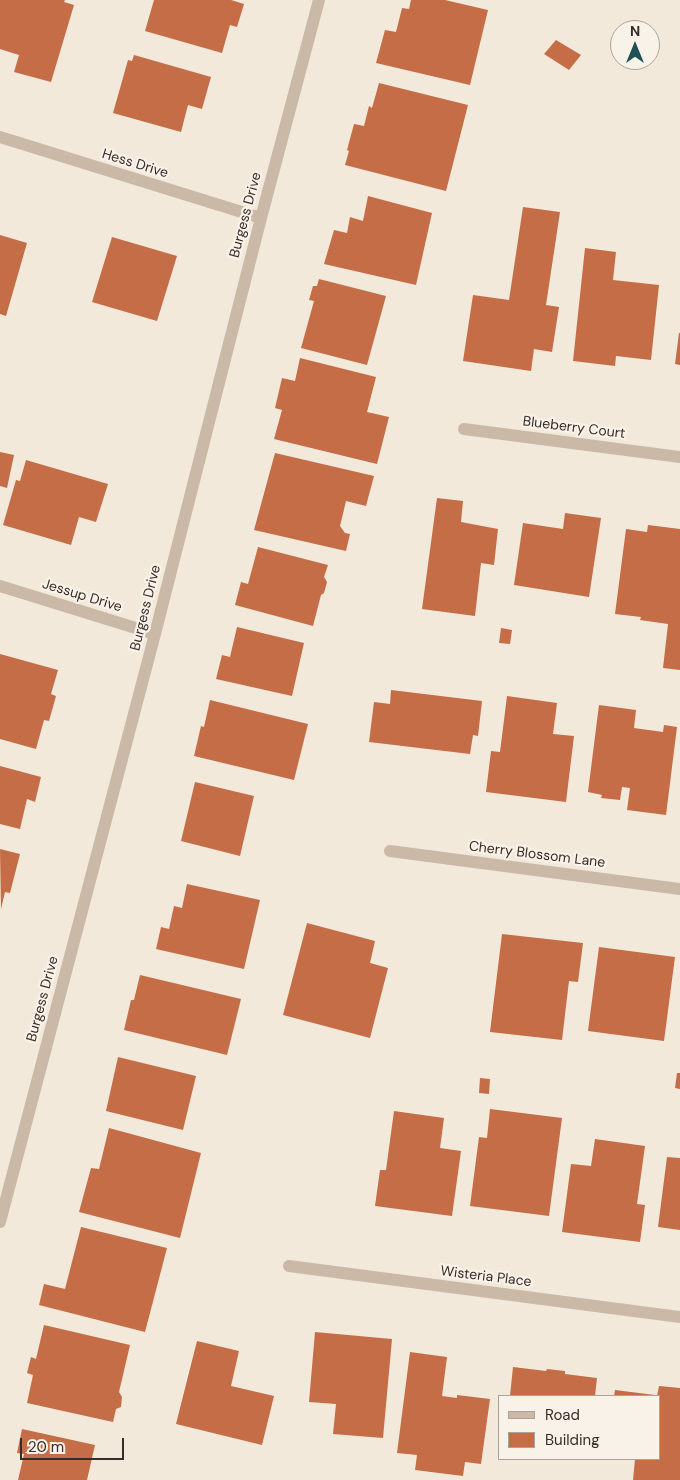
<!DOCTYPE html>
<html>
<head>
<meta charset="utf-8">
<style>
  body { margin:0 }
  #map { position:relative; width:680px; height:1480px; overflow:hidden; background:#f2e9db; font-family:"DM Sans",sans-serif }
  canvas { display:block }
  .legend { position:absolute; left:498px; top:1395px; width:162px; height:65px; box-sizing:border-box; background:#f9f2e8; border:1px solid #aba39b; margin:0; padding:6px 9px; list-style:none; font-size:15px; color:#362d28 }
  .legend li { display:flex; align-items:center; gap:10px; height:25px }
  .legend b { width:25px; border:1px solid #aba39b }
  .north { position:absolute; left:610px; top:20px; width:50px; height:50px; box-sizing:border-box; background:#f9f2e8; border:1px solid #aba39b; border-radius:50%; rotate:0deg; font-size:14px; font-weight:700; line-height:20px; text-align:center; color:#362d28 }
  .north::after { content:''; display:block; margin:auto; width:18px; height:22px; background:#1e5058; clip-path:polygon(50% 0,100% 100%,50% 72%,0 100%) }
  .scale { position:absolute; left:20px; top:1438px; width:104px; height:22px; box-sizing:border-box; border:2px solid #362d28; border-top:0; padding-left:6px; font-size:15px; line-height:18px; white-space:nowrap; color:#362d28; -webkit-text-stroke:4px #f9f2e8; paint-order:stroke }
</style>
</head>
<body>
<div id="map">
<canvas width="680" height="1480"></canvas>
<ul class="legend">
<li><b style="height:6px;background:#cab9a7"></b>Road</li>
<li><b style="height:14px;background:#c56d46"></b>Building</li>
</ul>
<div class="north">N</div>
<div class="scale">20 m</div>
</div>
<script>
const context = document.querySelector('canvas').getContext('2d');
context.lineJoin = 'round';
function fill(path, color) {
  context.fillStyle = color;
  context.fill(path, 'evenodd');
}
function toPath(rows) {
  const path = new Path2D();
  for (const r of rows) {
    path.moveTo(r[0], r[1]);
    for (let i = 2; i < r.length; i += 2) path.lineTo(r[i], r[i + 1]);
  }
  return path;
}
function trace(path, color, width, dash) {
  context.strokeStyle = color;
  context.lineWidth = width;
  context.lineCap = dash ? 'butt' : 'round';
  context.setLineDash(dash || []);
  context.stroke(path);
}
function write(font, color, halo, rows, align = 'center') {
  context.font = font + ' "DM Sans",sans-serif';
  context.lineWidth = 4.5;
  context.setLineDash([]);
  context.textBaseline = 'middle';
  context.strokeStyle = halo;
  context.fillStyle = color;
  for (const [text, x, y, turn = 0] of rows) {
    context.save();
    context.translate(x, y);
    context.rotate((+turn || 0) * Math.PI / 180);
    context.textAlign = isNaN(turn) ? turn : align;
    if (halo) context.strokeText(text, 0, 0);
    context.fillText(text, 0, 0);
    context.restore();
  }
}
const building = toPath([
  [0,0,65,0,64,2,74,5,51,82,14,72,19,55,0,49],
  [154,0,231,0,244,4,237,27,230,25,222,53,145,31],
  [411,0,445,0,488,10,470,85,376,63,385,30,396,32,402,8,409,9],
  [556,40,581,55,569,70,544,54],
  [134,55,211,77,202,109,188,105,181,132,113,113,128,60,132,61],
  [379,83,468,105,446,191,345,165,349,151,347,150,354,124,364,126,369,106,372,108],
  [368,196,432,213,416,285,324,264,334,230,347,233,350,217,363,221],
  [523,207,560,212,546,305,559,307,552,352,534,349,531,371,463,361,473,295,509,300],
  [0,235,27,243,6,316,0,314],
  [112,237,177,256,157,321,92,302],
  [585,248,616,252,613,280,659,285,651,360,616,356,615,366,573,361],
  [319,279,386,296,367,365,301,348,314,301,309,300,313,286,317,286],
  [679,333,680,333,680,365,675,364],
  [300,358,376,377,367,412,389,417,377,464,274,439,282,410,275,408,282,378,295,381],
  [0,452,14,455,7,488,0,486],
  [275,453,374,476,366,506,346,501,340,526,345,533,350,534,346,551,254,530],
  [26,460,108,484,96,522,79,517,71,545,3,525,16,480,20,481],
  [437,498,463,501,461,522,498,529,494,565,481,563,475,616,422,609],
  [565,513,601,518,589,597,514,585,523,523,563,529],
  [648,525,680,529,680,670,663,668,668,624,640,620,641,617,615,614,626,529,647,532],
  [258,547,328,565,324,577,327,582,324,593,321,595,313,626,235,605,241,582,248,584],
  [237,627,304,643,292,696,216,679,222,655,230,657],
  [501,628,512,630,510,644,499,643],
  [0,654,58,670,51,694,56,696,49,721,44,720,36,749,0,739],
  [391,690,482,701,478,736,473,735,470,754,369,742,374,702,390,704],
  [507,696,557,703,553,734,574,736,566,802,486,792,491,751,500,752],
  [210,700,308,724,294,780,194,756,201,726,204,727],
  [599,705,636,710,634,728,663,732,664,725,677,727,666,815,627,810,630,788,622,787,620,800,601,798,602,795,588,792],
  [0,766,41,777,35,802,27,799,20,829,0,824],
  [195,782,254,796,240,856,181,841],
  [0,849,20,854,10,893,5,892,1,909],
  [187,884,260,900,244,969,156,949,161,927,169,929,174,906,182,908],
  [307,923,375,941,370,963,388,968,370,1038,283,1015],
  [502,934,583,943,578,982,569,981,562,1040,490,1032],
  [599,947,675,957,664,1041,588,1031],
  [140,975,241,999,227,1055,124,1030,131,1000,134,1000],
  [118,1057,196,1076,183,1130,106,1111],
  [677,1073,680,1073,680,1089,675,1088],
  [480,1078,490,1079,489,1094,479,1093],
  [490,1109,562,1118,549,1216,470,1206,479,1137,487,1138],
  [394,1111,444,1118,440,1148,461,1151,452,1216,375,1206,380,1170,386,1170],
  [109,1128,201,1153,180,1238,79,1212,91,1168,99,1169],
  [595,1139,645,1146,637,1204,645,1205,640,1242,562,1232,571,1164,591,1166],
  [667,1157,680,1158,680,1230,658,1227],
  [81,1227,167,1248,145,1332,39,1305,44,1284,65,1289],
  [44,1325,130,1345,119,1392,122,1397,121,1407,116,1409,113,1422,27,1403,33,1375,27,1373,31,1357,36,1359],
  [315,1332,392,1339,383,1438,333,1434,336,1404,309,1402],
  [197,1341,239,1351,231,1386,274,1396,262,1445,176,1424],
  [410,1352,447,1357,442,1396,457,1398,457,1395,490,1399,481,1464,465,1462,463,1476,415,1470,417,1455,397,1453],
  [513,1367,546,1371,547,1369,565,1371,565,1374,597,1378,595,1396,510,1396],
  [659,1386,680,1388,680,1480,633,1480,635,1459,659,1459,659,1396,657,1396],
  [615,1390,655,1395,655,1396,614,1396],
  [22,1429,95,1445,87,1480,18,1480,24,1454,17,1453]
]);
const minor = toPath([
  [0,137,261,218],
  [464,429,680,457],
  [0,586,155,634],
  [390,851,680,889],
  [0,1222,155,634,261,218,319,0],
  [289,1266,680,1317]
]);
const streetNames = [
  ["Hess Drive",135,164,17],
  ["Burgess Drive",246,215,-75],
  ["Blueberry Court",574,428,7],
  ["Jessup Drive",82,596,17],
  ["Burgess Drive",146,608,-76],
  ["Cherry Blossom Lane",537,855,7],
  ["Burgess Drive",43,999,-75],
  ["Wisteria Place",486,1277,7]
];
fill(building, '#c56d46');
trace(minor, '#cab9a7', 12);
write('14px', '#362d28', '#f9f2e8', streetNames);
</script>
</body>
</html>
